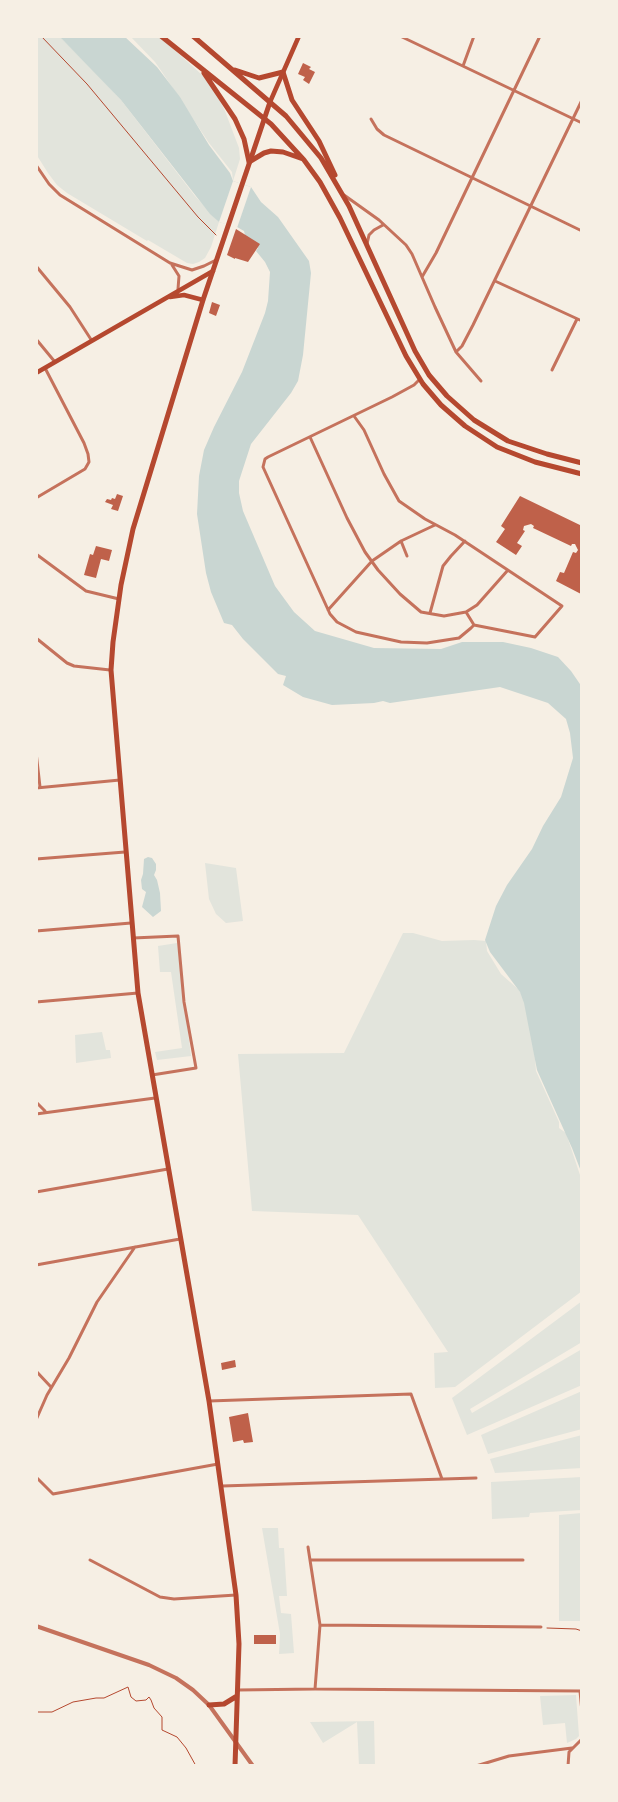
<!DOCTYPE html>
<html>
<head>
<meta charset="utf-8">
<style>
  body { margin:0 }
  #map { position:relative; width:618px; height:1802px; overflow:hidden; background:#f6efe4; font-family:Arial,sans-serif }
  canvas { display:block }
  .frame { position:absolute; inset:0; border:38px solid #f6efe4; pointer-events:none }
</style>
</head>
<body>
<div id="map">
<canvas width="618" height="1802"></canvas>
<div class="frame"></div>
</div>
<script>
const context = document.querySelector('canvas').getContext('2d');
context.lineJoin = 'round';
function fill(path, color) {
  context.fillStyle = color;
  context.fill(path, 'evenodd');
}
function toPath(rows) {
  const path = new Path2D();
  for (const r of rows) {
    path.moveTo(r[0], r[1]);
    for (let i = 2; i < r.length; i += 2) path.lineTo(r[i], r[i + 1]);
  }
  return path;
}
function trace(path, color, width, dash) {
  context.strokeStyle = color;
  context.lineWidth = width;
  context.lineCap = dash ? 'butt' : 'round';
  context.setLineDash(dash || []);
  context.stroke(path);
}
const green = toPath([
  [36,36,59,36,100,77,121,100,195,196,219,222,211,247,205,258,199,262,193,264,187,263,148,240,147,241,67,193,57,185,48,173,36,154],
  [130,36,159,36,211,83,225,111,239,148,240,159,233,181,232,172,209,143,162,72,155,62],
  [205,863,236,868,243,921,226,923,216,914,209,899],
  [403,933,413,933,442,941,474,940,486,941,487,951,501,974,518,989,523,996,534,1046,536,1071,559,1122,559,1128,566,1133,582,1181,582,1291,455,1387,435,1388,434,1353,448,1352,358,1215,252,1211,238,1054,344,1053],
  [177,943,191,1056,157,1060,155,1052,182,1048,171,972,160,972,158,946],
  [102,1032,106,1050,110,1050,111,1058,76,1063,75,1035],
  [582,1301,582,1342,470,1409,472,1413,582,1349,582,1385,467,1435,452,1398],
  [582,1391,582,1429,488,1454,481,1435],
  [582,1435,582,1468,495,1473,490,1459],
  [582,1477,582,1510,530,1513,529,1517,492,1519,491,1482],
  [582,1513,582,1621,559,1621,559,1515],
  [262,1528,278,1528,279,1548,284,1548,287,1596,279,1596,281,1613,291,1614,294,1653,279,1654,280,1634],
  [576,1695,579,1736,576,1739,567,1743,565,1723,543,1725,540,1696],
  [374,1721,375,1766,359,1766,357,1722,323,1743,310,1722]
]);
const water = toPath([
  [59,36,124,36,157,67,180,97,209,145,230,173,233,181,251,187,261,202,278,217,309,261,311,273,303,355,298,381,291,393,251,444,239,481,239,493,243,511,275,586,294,612,315,631,374,648,441,649,462,642,503,642,531,648,558,657,571,671,582,687,582,1174,572,1148,537,1070,524,1003,520,992,490,952,485,940,496,906,507,885,532,849,543,826,561,797,573,758,570,733,566,719,548,703,500,687,390,703,383,701,374,703,332,705,303,697,283,685,286,676,278,674,243,639,232,625,224,623,211,592,206,573,197,514,199,476,204,450,214,427,242,372,265,313,268,301,270,272,265,262,256,251,258,248,246,239,244,231,237,227,219,222,210,214,121,100],
  [148,857,152,858,156,864,156,870,154,875,157,880,160,893,161,911,153,917,142,907,146,892,142,889,141,880,143,874,144,859]
]);
const pier = toPath([
  [233,181,251,187,237,228,219,222]
]);
const building = toPath([
  [303,63,311,67,309,69,315,72,309,84,303,80,305,77,298,74],
  [236,229,260,244,248,262,235,258,235,259,227,255],
  [212,302,220,305,216,316,209,313],
  [117,494,123,496,118,511,111,509,113,505,105,502,107,499,111,500,112,498,115,499],
  [520,496,582,526,581,594,556,581,560,572,564,573,573,552,576,553,578,550,575,544,572,544,571,546,533,528,534,526,531,524,524,526,523,530,525,531,517,543,522,546,516,555,496,542,505,529,501,526],
  [96,546,112,550,109,561,101,559,96,578,84,575,90,554,93,555],
  [235,1360,236,1367,222,1370,221,1363],
  [248,1413,253,1442,244,1443,243,1440,233,1442,229,1417],
  [254,1635,276,1635,276,1644,254,1644]
]);
const path = toPath([
  [41,36,87,84,198,217,216,235],
  [547,1628,576,1629,582,1631],
  [581,1685,582,1653],
  [36,1712,52,1712,73,1702,96,1698,104,1698,128,1687,131,1697,136,1701,146,1700,149,1697,151,1700,154,1708,162,1717,162,1730,177,1737,186,1748,196,1766]
]);
const minor = toPath([
  [400,36,582,123],
  [463,66,474,36],
  [371,119,377,129,384,135,582,231],
  [36,165,49,184,60,195,170,263,192,270,204,266,216,260],
  [344,195,379,220,406,245,412,254,435,307,456,352,481,381],
  [367,244,369,235,374,230,383,225],
  [172,265,179,276,178,289],
  [36,266,70,307,92,341],
  [422,277,436,253,540,36],
  [495,281,582,321],
  [36,339,55,362],
  [456,352,462,346,473,325,582,100],
  [552,370,577,319],
  [420,379,414,385,392,397,268,457,265,459,263,467,330,614,337,622,356,632,401,642,427,643,459,638,471,628,474,625,466,612],
  [354,416,364,430,384,474,399,501,425,519,455,535,562,606,535,637,474,625],
  [310,437,347,518,365,552,378,570,400,594,421,612,444,616,466,612,477,605,508,570],
  [36,498,85,469,89,462,88,454,84,443,45,368],
  [401,541,407,556],
  [36,554,86,591,119,599],
  [328,610,372,561,401,541,435,525],
  [430,613,443,566,451,556,465,541],
  [36,638,67,663,74,666,110,670],
  [36,752,40,787],
  [36,788,120,780],
  [36,859,125,852],
  [36,931,131,923],
  [133,938,178,936,184,1002,196,1068,152,1075],
  [36,1002,138,993],
  [36,1102,45,1111],
  [36,1114,155,1098],
  [36,1192,168,1169],
  [36,1265,180,1239],
  [36,1371,51,1387],
  [209,1401,411,1394,442,1479],
  [36,1420,47,1395,69,1358,97,1302,135,1247],
  [36,1477,53,1494,218,1464],
  [222,1486,476,1478],
  [308,1547,320,1625,315,1689],
  [90,1560,160,1597,174,1599,236,1595],
  [311,1560,523,1560],
  [320,1625,541,1627],
  [238,1690,315,1689,580,1691,582,1712],
  [476,1766,509,1756,572,1748],
  [568,1766,569,1752,582,1739]
]);
const tertiary = toPath([
  [36,1626,149,1665,176,1678,193,1690,209,1705,253,1766]
]);
const secondary = toPath([
  [270,102,299,36],
  [170,297,184,295,203,300],
  [36,373,213,271]
]);
const primary = toPath([
  [209,1705,224,1704,237,1696],
  [235,1766,239,1644,236,1595,209,1401,138,993,111,670,113,642,121,585,133,529,203,300,270,102]
]);
const trunk = toPath([
  [161,36,271,124,304,160,320,182,340,218,406,356,423,384,441,405,465,426,497,447,535,462,582,474],
  [193,36,286,116,321,158,349,206,415,351,429,375,447,396,474,420,508,441,547,454,582,463],
  [235,70,259,78,283,72,292,100,319,141,335,175],
  [204,73,235,119,244,139,249,162,264,153,271,151,283,152,303,159]
]);
fill(green, '#e2e4dc');
fill(water, '#c9d6d2');
fill(pier, '#f6efe4');
fill(building, '#bf614a');
trace(path, '#b5482f', 1);
trace(minor, '#c5725c', 3);
trace(tertiary, '#c5725c', 4);
trace(secondary, '#b5482f', 4.5);
trace(primary, '#b5482f', 5);
trace(trunk, '#b5482f', 5);
</script>
</body>
</html>
